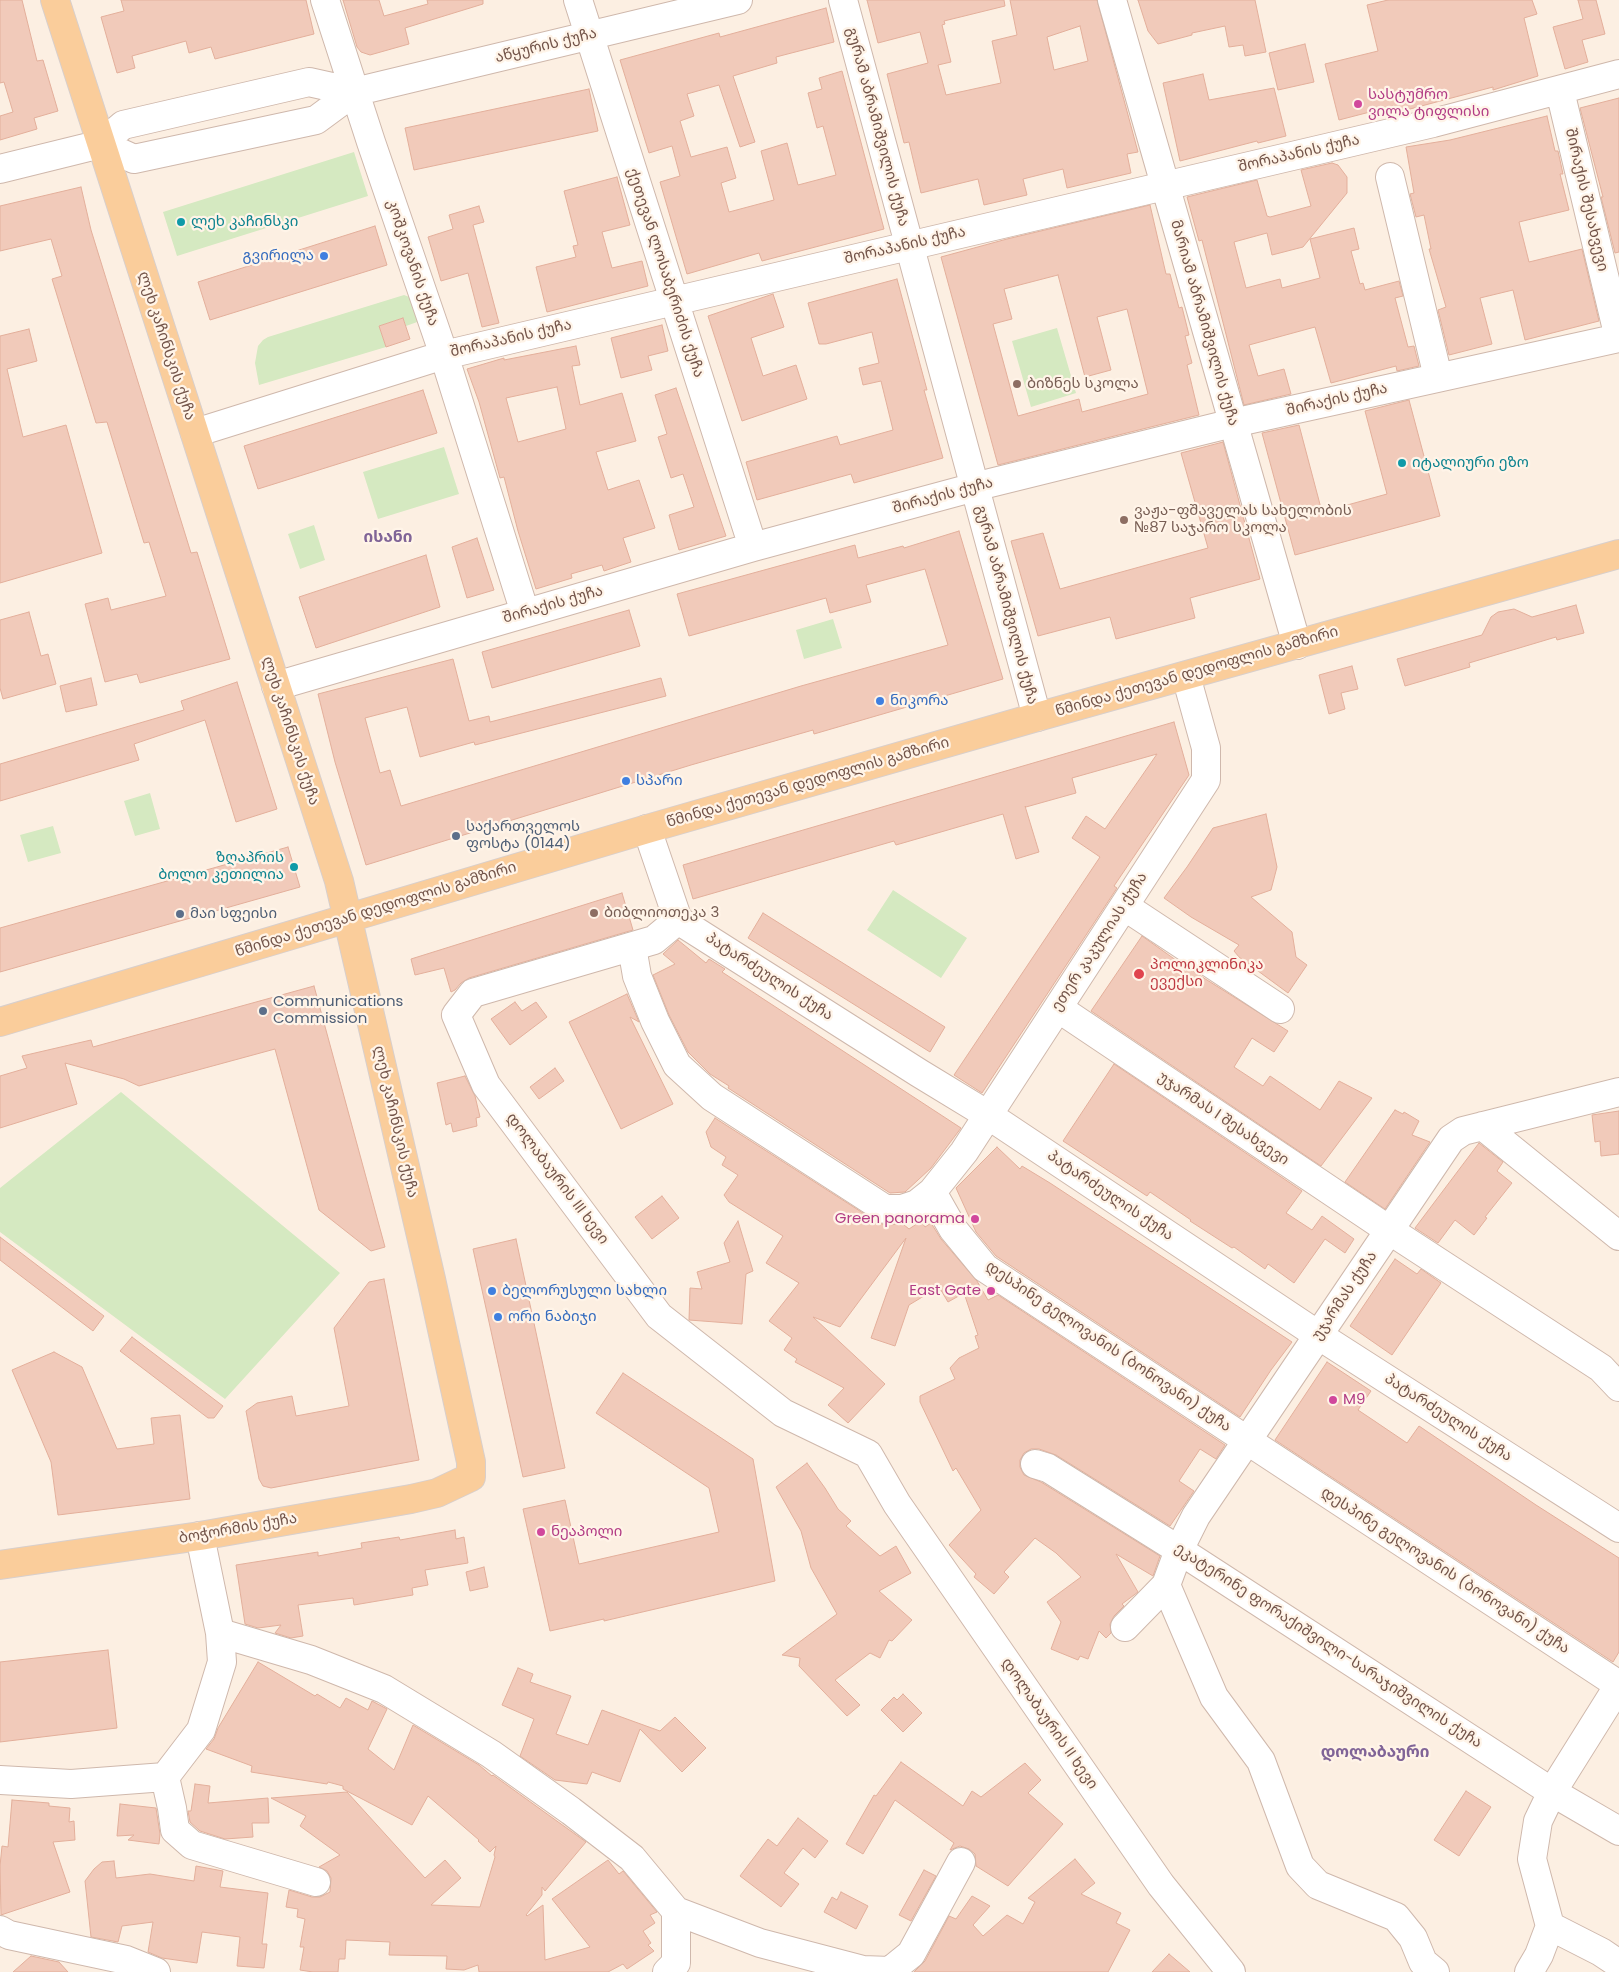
<!DOCTYPE html>
<html>
<head>
<meta charset="utf-8">
<style>
  body { margin:0 }
  canvas { display:block; background:#fcefe2 }
</style>
</head>
<body>
<canvas width="1619" height="1972"></canvas>
<script>
const context = document.querySelector('canvas').getContext('2d');
context.lineJoin = 'round';
function fill(path, color) {
  context.fillStyle = color;
  context.fill(path, 'evenodd');
}
function toPath(rows) {
  const path = new Path2D();
  for (const r of rows) {
    path.moveTo(r[0], r[1]);
    for (let i = 2; i < r.length; i += 2) path.lineTo(r[i], r[i + 1]);
  }
  return path;
}
function trace(path, color, width, dash) {
  context.strokeStyle = color;
  context.lineWidth = width;
  context.lineCap = dash ? 'butt' : 'round';
  context.setLineDash(dash || []);
  context.stroke(path);
}
function write(font, color, halo, rows, align = 'center') {
  context.font = font + ' Poppins,"Noto Sans Georgian",sans-serif';
  context.lineWidth = 4.5;
  context.setLineDash([]);
  context.textBaseline = 'middle';
  context.strokeStyle = halo;
  context.fillStyle = color;
  for (const [text, x, y, turn = 0] of rows) {
    context.save();
    context.translate(x, y);
    context.rotate((+turn || 0) * Math.PI / 180);
    context.textAlign = isNaN(turn) ? turn : align;
    if (halo) context.strokeText(text, 0, 0);
    context.fillText(text, 0, 0);
    context.restore();
  }
}
const green = toPath([
  [354,152,368,196,177,256,163,212],
  [404,295,412,298,420,321,406,326,403,318,379,326,386,347,259,385,255,363,258,346,263,340,268,337],
  [1057,328,1076,393,1031,407,1012,341],
  [444,447,459,494,378,519,363,472],
  [314,525,325,560,300,569,288,534],
  [833,619,842,648,804,659,796,630],
  [150,793,160,829,135,836,124,801],
  [53,826,61,853,28,862,20,835],
  [893,890,967,938,941,978,867,930],
  [121,1092,340,1273,225,1399,0,1232,0,1188]
]);
const building = toPath([
  [0,0,22,0,37,61,43,60,58,111,34,118,37,129,0,140,0,116,13,112,4,82,0,83,0,0],
  [121,0,306,0,314,34,215,59,211,47,189,53,186,41,132,56,135,68,117,73,101,17,124,11,121,0],
  [343,0,379,0,384,16,428,4,427,0,483,0,483,4,405,28,409,44,370,55,361,52,357,47,343,0],
  [867,0,1004,0,1005,6,944,21,945,24,942,25,951,62,938,65,946,95,1001,83,992,41,1017,35,1010,0,1097,0,1138,152,1127,154,1131,173,1067,188,1063,169,1023,179,1027,195,984,205,978,179,921,193,909,142,904,143,887,74,928,63,920,32,878,43,867,0],
  [1080,26,1088,61,1054,70,1047,37,1080,26],
  [1138,0,1255,0,1266,52,1245,56,1243,45,1229,47,1225,26,1192,33,1192,35,1158,44,1148,31,1138,0],
  [1388,0,1532,0,1537,14,1524,18,1538,76,1493,90,1493,87,1395,113,1393,106,1339,120,1325,64,1378,51,1367,5,1388,0],
  [1578,0,1596,0,1605,34,1582,40,1588,62,1565,69,1553,27,1583,19,1578,0],
  [826,8,834,42,776,57,777,63,733,76,755,142,740,147,719,85,687,94,694,116,680,121,691,157,727,147,736,178,721,183,729,212,774,200,761,151,787,143,798,185,836,175,823,126,817,128,808,93,822,89,819,78,842,71,884,229,762,261,759,253,687,274,660,182,680,176,672,146,649,153,620,60,719,33,720,37,826,8],
  [1305,44,1314,82,1278,90,1269,53,1305,44],
  [1203,74,1209,100,1274,88,1286,136,1258,143,1257,141,1180,161,1163,83,1203,74],
  [589,89,598,131,414,170,405,128,589,89],
  [1619,98,1619,252,1615,253,1601,197,1603,197,1580,108,1619,98],
  [1547,116,1555,151,1558,151,1563,174,1560,174,1569,210,1519,222,1529,262,1582,249,1599,321,1525,340,1513,290,1480,298,1492,344,1449,355,1438,310,1446,307,1429,249,1431,249,1424,215,1416,217,1410,194,1414,193,1406,147,1450,140,1547,116],
  [1332,163,1338,165,1347,177,1347,193,1303,247,1272,255,1267,233,1234,242,1246,288,1280,279,1282,288,1320,278,1310,239,1354,228,1359,249,1351,251,1360,284,1363,283,1365,290,1399,281,1403,296,1395,298,1408,347,1414,346,1419,366,1397,371,1396,366,1331,383,1315,327,1249,345,1258,376,1284,369,1291,394,1244,405,1202,240,1199,241,1187,197,1257,180,1267,216,1270,217,1311,206,1301,170,1332,163],
  [617,177,630,225,602,232,612,268,642,261,648,286,547,312,536,267,576,257,573,246,578,245,564,191,617,177],
  [81,187,91,230,191,553,197,552,230,659,140,683,137,674,105,682,85,604,108,598,111,610,166,596,149,542,144,543,107,422,96,423,52,279,62,276,51,239,0,251,0,206,81,187],
  [1150,205,1166,274,1170,274,1179,308,1182,307,1189,335,1185,336,1192,363,1187,365,1199,415,998,465,941,257,1007,239,1150,205],
  [1058,275,1085,377,1111,370,1097,317,1127,309,1148,394,1082,412,1079,399,1018,416,993,324,1012,319,1004,289,1058,275],
  [479,206,484,222,473,225,499,323,482,327,468,273,441,281,428,237,453,229,449,215,479,206],
  [375,226,387,265,210,320,198,282,375,226],
  [897,279,927,390,924,390,943,458,854,483,851,474,757,500,746,462,837,436,840,445,893,430,881,381,863,385,859,368,879,363,872,332,826,344,819,344,808,303,897,279],
  [773,294,784,327,751,338,763,376,796,365,807,399,742,421,708,316,773,294],
  [403,318,410,339,386,347,379,326,403,318],
  [662,325,668,351,648,356,652,370,621,378,611,338,662,325],
  [29,329,37,361,7,369,23,437,66,425,102,553,0,583,0,336,29,329],
  [576,346,580,365,572,366,580,405,622,393,636,441,596,452,608,490,639,480,655,528,623,538,631,562,604,571,602,565,571,574,572,578,536,589,518,531,504,477,500,478,479,402,467,369,504,358,504,360,576,346],
  [557,387,566,429,518,442,506,398,557,387],
  [676,388,726,536,679,550,669,515,694,507,683,474,671,478,658,437,667,434,655,395,676,388],
  [423,390,437,433,258,489,244,446,423,390],
  [1409,400,1440,516,1295,555,1262,433,1299,425,1322,512,1387,494,1365,411,1409,400],
  [1223,442,1260,579,1190,598,1195,618,1116,639,1110,617,1038,636,1011,541,1043,533,1060,589,1208,548,1181,453,1223,442],
  [959,531,1003,679,814,734,813,730,691,765,366,865,335,762,318,694,453,659,469,721,489,716,490,722,661,678,666,696,475,745,474,742,420,757,407,707,365,718,380,773,390,770,401,806,801,686,948,645,925,569,866,585,871,602,830,613,826,598,689,636,677,594,855,545,858,558,903,546,904,548,959,531],
  [477,538,494,590,467,598,452,547,477,538],
  [426,555,440,607,316,648,299,597,426,555],
  [1576,605,1584,633,1557,640,1556,637,1469,663,1470,667,1405,686,1397,659,1482,635,1491,617,1498,612,1514,609,1532,617,1576,605],
  [629,610,640,646,492,688,482,652,629,610],
  [29,612,41,656,48,654,56,684,3,699,0,688,0,620,29,612],
  [1352,666,1358,689,1341,693,1345,709,1329,714,1319,675,1352,666],
  [91,678,97,705,66,712,60,686,91,678],
  [237,682,277,809,236,822,205,720,134,744,139,760,0,801,0,764,184,710,181,701,237,682],
  [1174,722,1189,775,1114,886,1117,888,982,1093,954,1075,1100,857,1072,838,1086,816,1105,829,1157,754,1072,778,1076,793,1026,807,1025,806,1039,852,1016,859,1003,814,896,845,894,841,693,899,683,865,1174,722],
  [1266,814,1277,867,1271,890,1251,897,1292,932,1296,957,1307,965,1288,993,1239,957,1234,951,1239,945,1191,917,1164,898,1187,867,1213,828,1266,814],
  [288,847,300,887,0,972,0,928,288,847],
  [622,893,633,930,469,978,461,983,455,990,451,992,444,968,415,975,411,959,622,893],
  [763,913,945,1027,930,1052,748,938,763,913],
  [1142,936,1180,963,1288,1031,1274,1052,1252,1038,1234,1067,1263,1086,1270,1076,1320,1110,1339,1081,1372,1098,1321,1166,1091,1011,1142,936],
  [678,940,706,963,709,959,725,969,722,972,961,1128,931,1168,905,1192,890,1193,728,1088,729,1086,710,1074,688,1052,669,1015,653,975,675,964,663,954,678,940],
  [314,986,385,1247,371,1251,319,1210,275,1049,139,1086,124,1079,65,1063,77,1104,0,1128,0,1076,27,1068,22,1056,91,1040,93,1047,314,986],
  [627,994,639,1022,630,1017,673,1104,621,1129,569,1022,627,994],
  [515,1002,522,1011,536,1002,547,1017,510,1045,491,1019,515,1002],
  [1114,1064,1302,1191,1286,1213,1312,1230,1322,1216,1354,1239,1345,1253,1325,1239,1294,1283,1268,1264,1265,1269,1234,1247,1232,1248,1190,1221,1191,1220,1150,1192,1147,1196,1063,1141,1114,1064],
  [555,1068,564,1081,539,1099,530,1087,555,1068],
  [465,1076,475,1096,480,1117,476,1118,477,1126,453,1132,451,1123,446,1125,437,1083,465,1076],
  [1395,1110,1403,1114,1404,1112,1419,1121,1412,1135,1430,1142,1385,1209,1345,1182,1395,1110],
  [1619,1111,1619,1154,1601,1156,1600,1141,1595,1142,1592,1115,1619,1111],
  [715,1118,877,1222,885,1225,903,1224,909,1229,921,1221,925,1227,931,1223,941,1239,977,1281,988,1300,998,1295,1225,1445,1216,1459,1200,1449,1179,1481,1194,1491,1170,1526,1056,1455,1039,1449,1031,1449,1024,1453,1020,1460,1020,1467,1024,1475,1041,1482,1160,1556,1153,1576,1116,1554,1138,1592,1122,1604,1124,1606,1114,1616,1110,1624,1111,1633,1106,1638,1099,1631,1088,1659,1080,1656,1078,1660,1051,1649,1061,1622,1047,1602,1081,1577,1056,1553,1035,1538,1004,1572,1009,1577,994,1594,974,1577,976,1574,949,1545,981,1510,956,1468,953,1471,920,1402,920,1396,955,1379,950,1368,959,1358,979,1348,975,1336,978,1335,964,1293,948,1302,939,1287,909,1305,895,1346,871,1338,906,1238,840,1327,813,1317,885,1384,848,1423,828,1405,844,1388,795,1362,797,1359,784,1350,792,1338,769,1321,799,1283,766,1263,783,1236,729,1202,724,1195,738,1175,722,1165,726,1157,711,1147,706,1132,715,1118],
  [1479,1143,1503,1162,1497,1171,1512,1183,1485,1217,1487,1218,1474,1235,1455,1220,1438,1243,1415,1228,1479,1143],
  [997,1147,1020,1169,1022,1166,1050,1183,1292,1342,1271,1370,1240,1417,996,1256,976,1232,956,1188,997,1147],
  [662,1196,679,1218,652,1239,635,1217,662,1196],
  [738,1221,753,1271,746,1274,742,1324,689,1320,690,1288,702,1289,697,1272,730,1262,724,1243,738,1221],
  [0,1237,104,1316,93,1331,0,1260,0,1237],
  [516,1239,565,1468,523,1477,473,1249,516,1239],
  [1395,1259,1417,1274,1421,1269,1441,1283,1392,1355,1350,1326,1395,1259],
  [384,1279,419,1460,271,1488,263,1486,259,1479,246,1411,257,1403,292,1396,296,1416,349,1406,334,1328,369,1282,384,1279],
  [132,1337,223,1406,214,1418,208,1418,120,1351,132,1337],
  [54,1352,82,1367,117,1449,154,1444,151,1418,180,1415,190,1499,58,1515,51,1462,12,1370,54,1352],
  [1327,1362,1371,1391,1358,1410,1373,1420,1407,1443,1419,1426,1536,1505,1619,1558,1619,1652,1613,1662,1275,1440,1327,1362],
  [623,1373,753,1459,775,1581,604,1621,604,1619,550,1631,523,1509,565,1500,579,1564,719,1532,709,1488,596,1413,623,1373],
  [807,1463,825,1488,838,1509,851,1521,846,1526,880,1556,896,1546,911,1573,879,1591,912,1620,892,1641,889,1640,880,1658,870,1653,835,1680,860,1705,847,1716,799,1666,800,1658,782,1655,837,1614,811,1568,801,1531,776,1487,807,1463],
  [455,1530,456,1539,464,1537,468,1563,425,1570,428,1585,412,1588,413,1595,354,1605,353,1598,298,1605,303,1636,291,1638,275,1633,281,1625,258,1628,245,1624,236,1565,318,1552,318,1556,362,1548,361,1543,399,1537,400,1540,455,1530],
  [484,1567,488,1587,470,1591,466,1572,484,1567],
  [108,1650,117,1728,0,1742,0,1662,108,1650],
  [258,1662,315,1696,317,1694,340,1708,346,1698,368,1710,372,1701,387,1709,368,1749,394,1770,413,1725,479,1765,492,1776,493,1775,586,1842,545,1891,542,1887,542,1895,526,1915,527,1916,543,1905,545,1960,590,1947,552,1899,608,1860,619,1874,623,1871,657,1912,650,1915,655,1923,643,1931,651,1943,648,1945,654,1951,627,1969,623,1964,608,1972,479,1972,478,1965,464,1970,446,1969,447,1956,389,1955,390,1942,346,1940,345,1959,339,1959,338,1972,313,1972,300,1970,304,1947,300,1947,305,1919,297,1917,298,1909,286,1907,289,1890,312,1897,320,1897,330,1892,331,1878,327,1871,319,1867,340,1855,300,1826,306,1816,271,1798,347,1792,425,1878,445,1860,461,1878,431,1905,480,1907,495,1857,494,1855,496,1846,490,1852,478,1841,479,1840,428,1796,412,1825,343,1789,343,1786,328,1782,327,1784,251,1772,252,1766,206,1749,214,1739,218,1728,258,1662],
  [518,1668,533,1674,530,1682,571,1696,556,1734,588,1745,602,1710,660,1731,675,1717,706,1748,682,1772,640,1729,620,1782,592,1772,587,1784,555,1780,520,1756,534,1719,502,1705,518,1668],
  [903,1694,922,1713,903,1732,881,1710,894,1697,897,1700,903,1694],
  [901,1762,963,1806,972,1791,981,1797,1025,1763,1041,1780,1028,1793,1063,1824,1008,1886,976,1866,975,1854,969,1849,960,1846,950,1850,954,1843,895,1800,863,1854,846,1844,874,1795,876,1796,901,1762],
  [195,1784,210,1786,208,1803,268,1798,269,1823,252,1823,253,1837,225,1839,200,1831,190,1822,188,1811,191,1811,195,1784],
  [1466,1791,1491,1807,1459,1856,1434,1840,1466,1791],
  [12,1800,49,1803,49,1806,70,1808,69,1822,74,1821,75,1840,53,1842,70,1892,1,1915,0,1866,2,1846,8,1847,12,1800],
  [120,1804,156,1808,160,1834,159,1844,128,1840,134,1835,117,1836,120,1804],
  [798,1818,828,1841,815,1858,803,1848,784,1873,799,1884,781,1907,740,1876,768,1839,777,1846,798,1818],
  [1075,1859,1095,1883,1081,1894,1121,1913,1116,1923,1130,1930,1108,1972,914,1972,925,1961,949,1916,956,1919,972,1896,990,1906,973,1925,983,1936,1007,1915,1023,1924,1035,1902,1028,1898,1075,1859],
  [114,1861,116,1878,150,1874,194,1881,196,1866,223,1871,220,1887,268,1893,262,1944,267,1944,264,1968,237,1966,240,1937,202,1932,197,1963,162,1958,148,1952,153,1922,122,1926,118,1942,91,1937,85,1881,94,1869,102,1862,114,1861],
  [924,1870,936,1876,911,1921,899,1915,924,1870],
  [841,1892,868,1906,856,1929,824,1912,832,1897,837,1900,841,1892],
  [1169,1954,1190,1972,1152,1972,1169,1954],
  [31,1956,59,1962,68,1972,13,1972,31,1956]
]);
const minor = toPath([
  [325,0,371,142,444,355,525,613],
  [578,0,753,547],
  [843,0,1037,717],
  [1112,0,1297,645],
  [1560,91,1619,338],
  [101,144,134,159,316,120,354,92,738,0],
  [0,169,101,144,123,125,309,82,354,92],
  [1390,177,1438,377],
  [195,433,444,355,1433,123,1619,74],
  [276,686,753,547,986,484,1233,423,1619,338],
  [647,829,678,920,919,1073,988,1115,1318,1335,1619,1528],
  [1124,906,1280,1009],
  [678,920,654,940,473,993,456,1015,486,1085,659,1316,783,1413,868,1454,897,1504,1161,1885,1231,1972],
  [632,947,637,976,655,1021,677,1065,712,1097,885,1209,902,1209,917,1204,932,1192,964,1152,1206,780,1206,748,1186,676],
  [1058,1008,1389,1230,1601,1368,1619,1387],
  [1483,1126,1619,1236],
  [932,1192,953,1229,985,1268,1619,1685],
  [1035,1464,1048,1468,1179,1550,1552,1792,1619,1831],
  [1166,1585,1214,1697,1261,1761,1300,1866,1318,1885,1396,1917,1413,1938,1423,1962,1435,1972],
  [1125,1627,1166,1585,1179,1550,1196,1516,1451,1139,1463,1131,1619,1092],
  [220,1633,311,1660,384,1689,491,1754,571,1811,632,1858,676,1911,676,1963,667,1972],
  [1619,1685,1552,1792,1538,1821,1532,1859,1550,1926,1601,1952,1619,1964],
  [165,1777,172,1808,175,1830,192,1845,316,1882],
  [0,1780,71,1784,165,1777,201,1730,222,1662,220,1633,200,1536],
  [676,1911,760,1943,863,1970,890,1971,911,1954,961,1862],
  [0,1930,9,1935,126,1960,156,1972],
  [1529,1972,1539,1955,1550,1926]
]);
const major = toPath([
  [0,1022,647,829,1037,717,1619,554],
  [0,1565,200,1536,411,1499,437,1493,471,1477,471,1462,431,1279,339,881,55,0]
]);
const markers = [
  [1358,104,5,"#d1479c"],
  [181,222,5,"#0f9aa8"],
  [324,256,5,"#3f7fe0"],
  [1017,384,5,"#8d6e63"],
  [1402,463,5,"#0f9aa8"],
  [1124,520,5,"#8d6e63"],
  [880,701,5,"#3f7fe0"],
  [626,781,5,"#3f7fe0"],
  [456,836,5,"#5c6f8a"],
  [294,867,5,"#0f9aa8"],
  [594,913,5,"#8d6e63"],
  [180,914,5,"#5c6f8a"],
  [1139,974,6,"#e0444e"],
  [263,1011,5,"#5c6f8a"],
  [975,1219,5,"#d1479c"],
  [492,1291,5,"#3f7fe0"],
  [991,1291,5,"#d1479c"],
  [498,1317,5,"#3f7fe0"],
  [1333,1400,5,"#d1479c"],
  [541,1532,5,"#d1479c"]
];
const streetNames = [
  ["აწყურის ქუჩა",546,46,-14],
  ["გურამ აბრამიშვილის ქუჩა",877,127,75],
  ["შორაპანის ქუჩა",1299,154,-13],
  ["შირაქის შესახვევი",1586,200,77],
  ["შორაპანის ქუჩა",905,246,-13],
  ["კოშკოვანის ქუჩა",412,263,71],
  ["ქეთევან ლოსაბერიძის ქუჩა",665,273,72],
  ["მარიამ აბრამიშვილის ქუჩა",1204,323,74],
  ["შორაპანის ქუჩა",511,339,-13],
  ["ლეხ კაჩინსკის ქუჩა",166,346,72],
  ["შირაქის ქუჩა",1337,400,-13],
  ["შირაქის ქუჩა",943,496,-15],
  ["შირაქის ქუჩა",553,605,-16],
  ["გურამ აბრამიშვილის ქუჩა",1006,605,75],
  ["წმინდა ქეთევან დედოფლის გამზირი",1197,672,-16],
  ["ლეხ კაჩინსკის ქუჩა",290,731,72],
  ["წმინდა ქეთევან დედოფლის გამზირი",808,783,-16],
  ["წმინდა ქეთევან დედოფლის გამზირი",376,910,-17],
  ["ეთერ კაკულიას ქუჩა",1100,942,-57],
  ["პატარძეულის ქუჩა",769,977,33],
  ["უჯარმას I შესახვევი",1223,1119,34],
  ["ლეხ კაჩინსკის ქუჩა",395,1122,77],
  ["დოლაბაურის III ხევი",557,1179,53],
  ["პატარძეულის ქუჩა",1110,1196,34],
  ["უჯარმას ქუჩა",1345,1296,-56],
  ["დესპინე გელოვანის (ბონოვანი) ქუჩა",1108,1347,34],
  ["პატარძეულის ქუჩა",1448,1418,33],
  ["ბოჭორმის ქუჩა",238,1529,-10],
  ["დესპინე გელოვანის (ბონოვანი) ქუჩა",1445,1571,33],
  ["ეკატერინე ფორაქიშვილი-სარაჯიშვილის ქუჩა",1328,1646,33],
  ["დოლაბაურის II ხევი",1049,1724,55]
];
const hotelNames = [
  ["სასტუმრო",1368,95],
  ["ვილა ტიფლისი",1368,112],
  ["Green panorama",965,1219,"right"],
  ["East Gate",981,1291,"right"],
  ["M9",1343,1400],
  ["ნეაპოლი",551,1532]
];
const cultureNames = [
  ["ლეხ კაჩინსკი",191,222],
  ["იტალიური ეზო",1412,463],
  ["ზღაპრის",284,858,"right"],
  ["ბოლო კეთილია",284,875,"right"]
];
const shopNames = [
  ["გვირილა",314,256,"right"],
  ["ნიკორა",890,701],
  ["სპარი",636,781],
  ["ბელორუსული სახლი",502,1291],
  ["ორი ნაბიჯი",508,1317]
];
const educationNames = [
  ["ბიზნეს სკოლა",1027,384],
  ["ვაჟა-ფშაველას სახელობის",1134,511],
  ["№87 საჯარო სკოლა",1134,528],
  ["ბიბლიოთეკა 3",604,913]
];
const serviceNames = [
  ["საქართველოს",466,827],
  ["ფოსტა (0144)",466,844],
  ["მაი სფეისი",190,914],
  ["Communications",273,1002],
  ["Commission",273,1019]
];
const healthNames = [
  ["პოლიკლინიკა",1150,965],
  ["ევექსი",1150,982]
];
const neighbourhoodNames = [
  ["ისანი",388,538],
  ["დოლაბაური",1375,1753]
];
fill(green, '#d5e9c1');
fill(building, '#f1caba');
trace(building, '#e3af9b', 1);
trace(minor, '#cfb8ac', 30);
trace(major, '#d8cfcc', 30);
trace(minor, '#fff', 28);
trace(major, '#facd9b', 28);
for (const [x, y, r, color] of markers) {
  const dot = new Path2D();
  dot.arc(x, y, r, 0, 2 * Math.PI);
  context.fillStyle = color;
  context.fill(dot);
  trace(dot, '#fff4e8', 2);
}
write('15px', '#735449', '#fff4e8', streetNames);
write('15px', '#b23c85', '#fff4e8', hotelNames, 'left');
write('15px', '#0d838f', '#fff4e8', cultureNames, 'left');
write('15px', '#366cbe', '#fff4e8', shopNames, 'left');
write('15px', '#785e54', '#fff4e8', educationNames, 'left');
write('15px', '#4e5e75', '#fff4e8', serviceNames, 'left');
write('15px', '#be3a42', '#fff4e8', healthNames, 'left');
write('bold 16px', '#806497', '#fff4e8', neighbourhoodNames);
</script>
</body>
</html>
